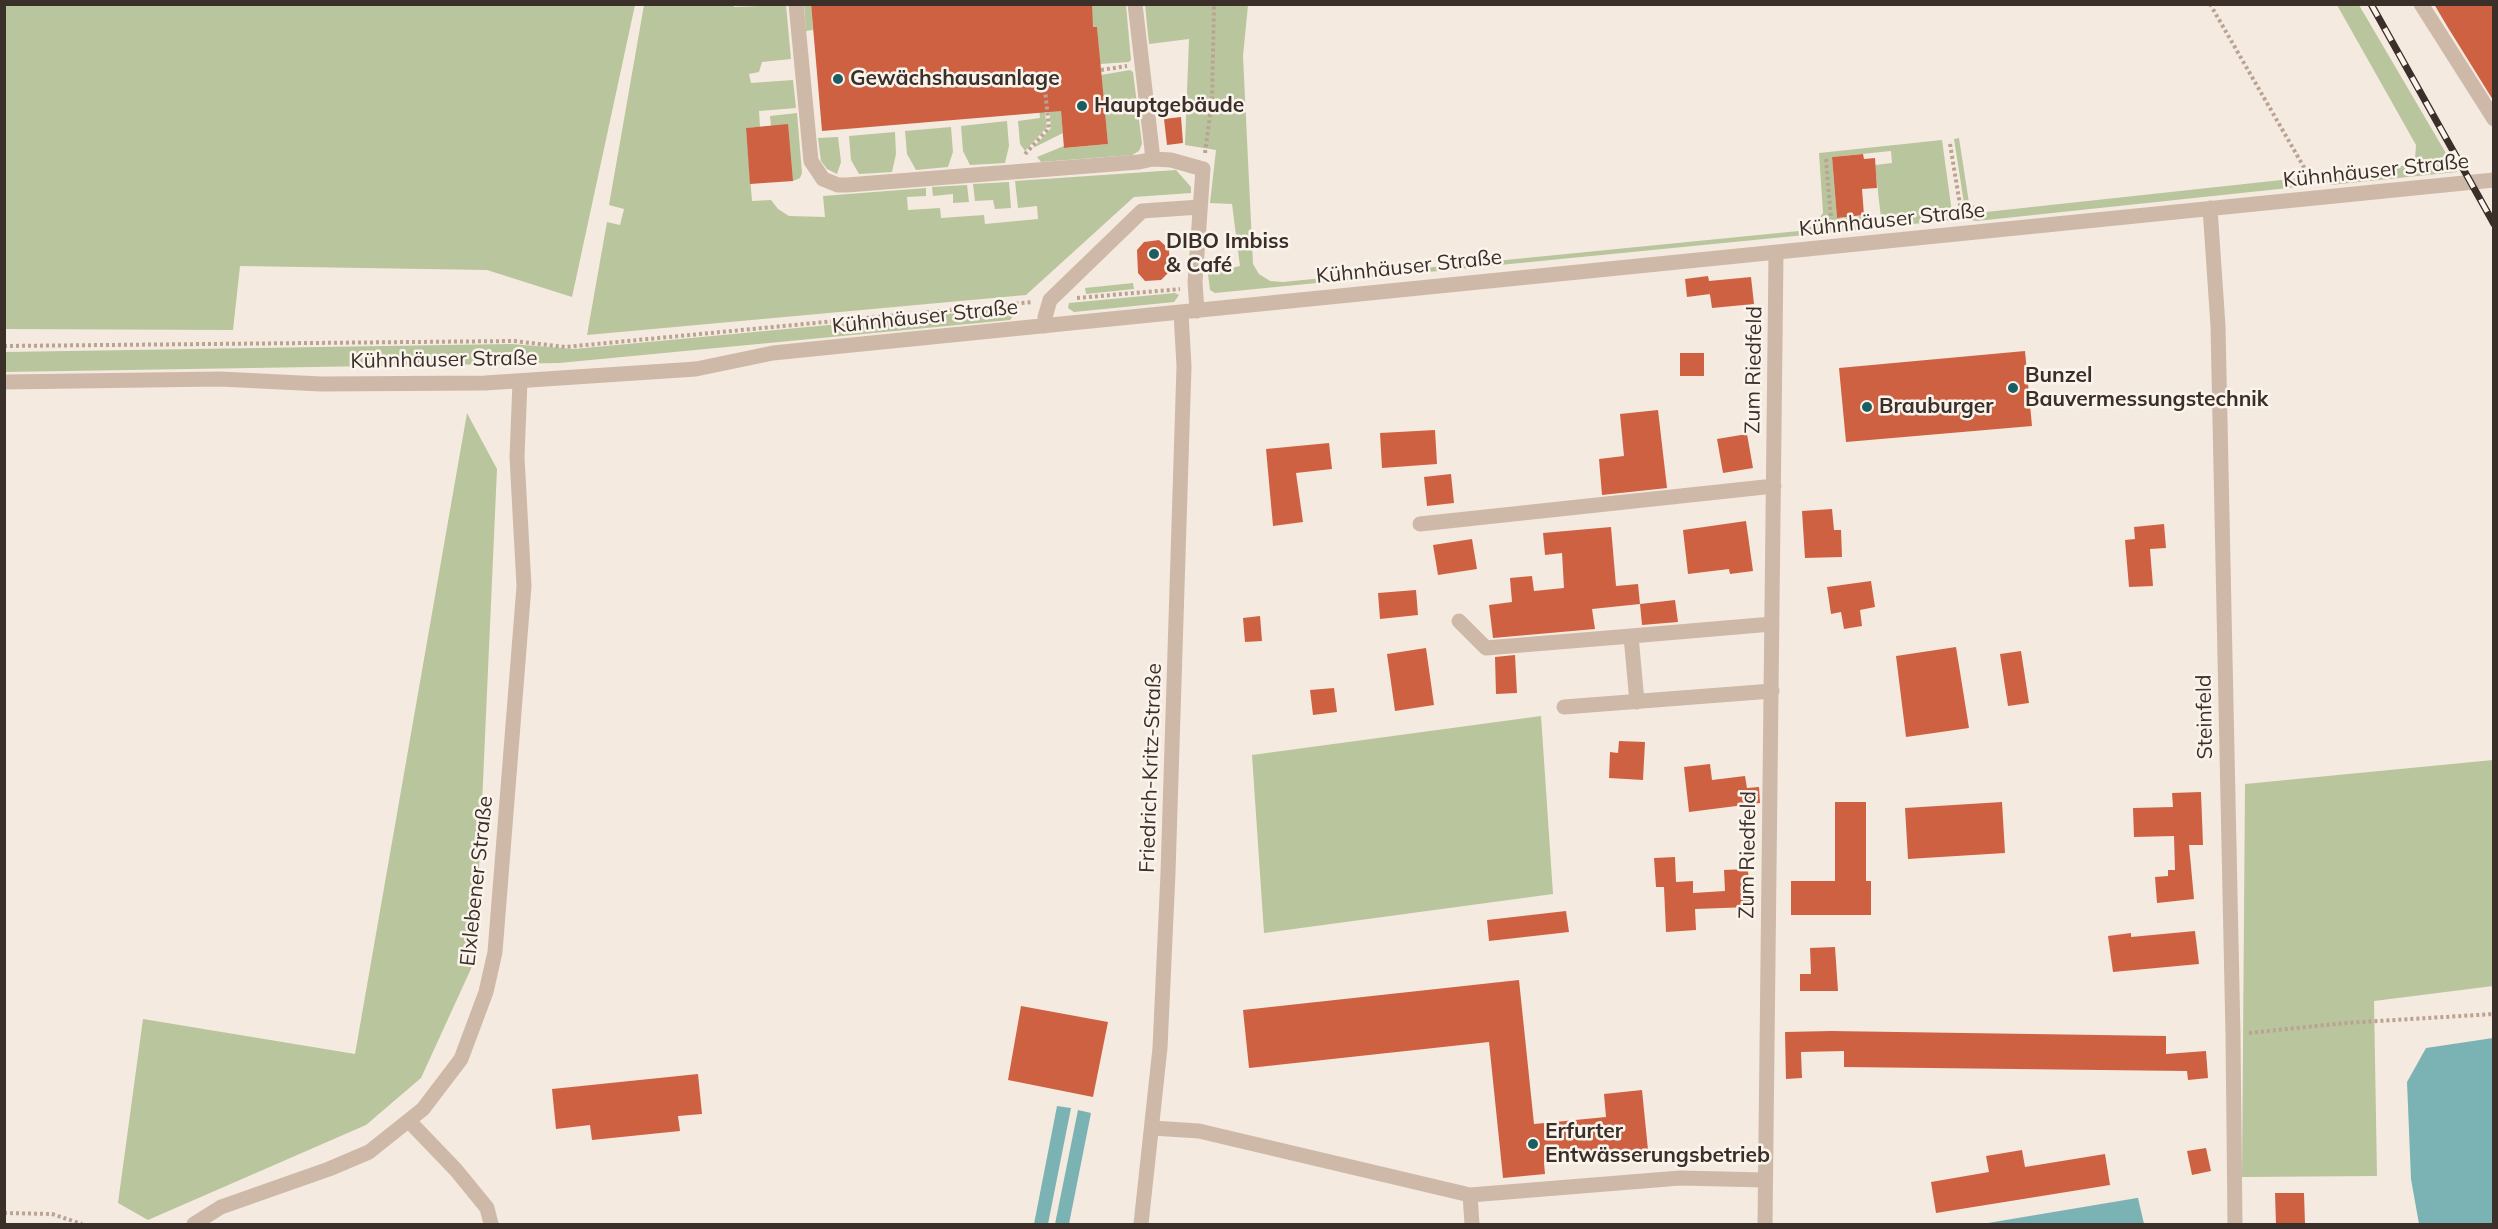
<!DOCTYPE html>
<html>
<head>
<meta charset="utf-8">
<style>
  body { margin:0 }
  #map { position:relative; width:2498px; height:1229px; overflow:hidden; background:#f5eadf; font-family:Mulish,sans-serif }
  canvas { display:block }
  .frame { position:absolute; inset:0; border:6px solid #3b2f29; pointer-events:none }
</style>
</head>
<body>
<div id="map">
<canvas width="2498" height="1229"></canvas>
<div class="frame"></div>
</div>
<script>
const context = document.querySelector('canvas').getContext('2d');
context.lineJoin = 'round';
function fill(path, color) {
  context.fillStyle = color;
  context.fill(path, 'evenodd');
}
function toPath(rows) {
  const path = new Path2D();
  for (const r of rows) {
    path.moveTo(r[0], r[1]);
    for (let i = 2; i < r.length; i += 2) path.lineTo(r[i], r[i + 1]);
  }
  return path;
}
function trace(path, color, width, dash) {
  context.strokeStyle = color;
  context.lineWidth = width;
  context.lineCap = dash ? 'butt' : 'round';
  context.setLineDash(dash || []);
  context.stroke(path);
}
function write(font, color, halo, rows, align = 'center') {
  context.font = font + ' Mulish,sans-serif';
  context.lineWidth = 5;
  context.setLineDash([]);
  context.textBaseline = 'middle';
  context.strokeStyle = halo;
  context.fillStyle = color;
  for (const [text, x, y, turn = 0] of rows) {
    context.save();
    context.translate(x, y);
    context.rotate((+turn || 0) * Math.PI / 180);
    context.textAlign = isNaN(turn) ? turn : align;
    if (halo) context.strokeText(text, 0, 0);
    context.fillText(text, 0, 0);
    context.restore();
  }
}
const green = toPath([
  [5,4,635,5,572,297,487,270,240,266,233,330,5,329],
  [733,4,734,7,786,5,791,59,762,62,759,72,749,74,751,83,793,80,796,108,759,111,760,127,746,128,752,201,771,200,778,209,789,216,825,217,823,196,926,188,926,196,907,197,908,210,940,208,941,218,984,215,985,224,1038,219,1037,206,1018,208,1015,181,1176,170,1191,187,1191,193,1134,197,1026,295,587,335,607,222,620,225,624,209,609,205,644,5],
  [804,5,811,5,813,30,806,31],
  [1040,5,1126,5,1131,60,1129,62,1100,64,1097,27,1054,30],
  [1145,5,1248,5,1243,56,1253,264,1259,274,1270,281,1283,282,1799,231,1813,226,1823,213,1819,153,1942,140,1953,220,1882,227,1875,165,1892,163,1891,151,1832,157,1837,218,1864,216,1866,229,1215,293,1210,290,1208,274,1240,266,1232,204,1210,203,1216,150,1185,145,1189,39,1149,44],
  [2337,5,2359,5,2457,172,2330,185,2318,176,2409,165,2415,159,2416,145],
  [1029,7,1047,127,1025,151,1020,144,1018,121,1040,118],
  [1130,70,1133,72,1142,144,1139,151,1132,155,1041,162,1037,157,1064,146,1065,148,1108,144,1101,75],
  [1046,80,1058,80,1063,133,1033,148,1051,128],
  [797,113,802,173,800,178,793,181,771,126,770,116],
  [1007,121,1009,146,1005,163,970,165,963,151,961,126],
  [951,127,953,152,948,167,916,170,907,154,905,131],
  [895,132,896,154,892,172,859,174,851,160,849,136],
  [838,137,841,162,837,174,827,169,821,161,818,138],
  [1959,138,1969,203,1986,212,2300,178,2298,187,1977,221,1970,220,1966,216,1954,139],
  [1009,182,1011,208,995,209,993,200,975,201,973,184],
  [967,185,969,202,953,203,953,194,933,196,932,187],
  [1133,283,1134,289,1086,294,1085,288],
  [1175,293,1179,295,1174,302,1074,312,1068,308,1069,303],
  [1020,307,1010,320,559,363,5,372,5,352,511,344,574,349],
  [467,413,497,469,475,960,421,1078,366,1125,148,1220,118,1203,143,1019,355,1054],
  [1541,716,1553,894,1264,933,1252,755],
  [2493,760,2493,986,2374,1001,2377,1176,2242,1177,2245,784]
]);
const water = toPath([
  [2493,1038,2493,1224,2419,1224,2411,1179,2407,1082,2426,1048],
  [1057,1106,1071,1108,1048,1224,1034,1224],
  [1078,1110,1091,1113,1069,1224,1055,1224],
  [2138,1198,2144,1224,1982,1224,2137,1198]
]);
const building = toPath([
  [811,4,1092,4,1093,27,1097,27,1108,144,1064,148,1061,111,822,131],
  [2434,4,2493,4,2493,100,2447,26],
  [1181,117,1183,143,1167,145,1164,119],
  [788,124,793,181,750,184,746,128],
  [1863,154,1864,159,1875,158,1877,188,1862,189,1864,215,1837,218,1832,157],
  [1159,240,1169,249,1170,271,1161,280,1145,281,1138,273,1137,250,1144,242],
  [1708,276,1709,281,1751,277,1754,304,1712,308,1709,288,1710,294,1687,297,1685,279],
  [2025,351,2032,426,1846,442,1839,368],
  [1680,353,1704,353,1704,376,1680,376],
  [1658,410,1667,488,1602,495,1599,459,1624,456,1620,414],
  [1435,430,1437,464,1382,468,1380,433],
  [1747,434,1753,468,1723,473,1717,439],
  [1329,443,1332,469,1296,473,1303,522,1273,526,1266,449],
  [1451,474,1454,503,1427,506,1424,477],
  [1832,509,1834,530,1841,530,1842,557,1805,558,1802,511],
  [1746,521,1753,571,1730,574,1729,569,1688,574,1683,530],
  [2164,524,2166,548,2150,549,2153,586,2129,587,2125,540,2135,539,2134,527],
  [1611,527,1616,586,1638,584,1640,604,1592,609,1595,629,1493,638,1489,605,1512,602,1510,578,1532,576,1534,591,1564,588,1562,553,1545,555,1543,533],
  [1472,539,1477,569,1438,575,1433,545],
  [1871,581,1875,607,1860,610,1862,626,1844,629,1841,612,1831,614,1827,587],
  [1416,590,1418,615,1380,619,1378,593],
  [1675,600,1678,622,1642,625,1640,604],
  [1260,616,1262,641,1245,642,1243,618],
  [1956,647,1969,728,1906,737,1896,656],
  [1426,648,1434,705,1395,711,1387,654],
  [2021,651,2029,703,2008,706,2000,654],
  [1515,655,1517,693,1496,694,1495,657],
  [1334,688,1337,712,1313,715,1310,690],
  [1619,741,1645,742,1643,780,1609,778,1610,752,1618,753],
  [1710,764,1712,780,1745,776,1747,788,1759,787,1760,803,1689,812,1684,767],
  [2201,792,2203,845,2189,845,2194,899,2157,903,2155,877,2168,876,2168,870,2175,870,2174,836,2134,837,2133,808,2173,807,2172,793],
  [1835,802,1866,802,1866,881,1871,881,1871,915,1791,915,1791,881,1835,881],
  [2002,802,2005,853,1908,859,1905,808],
  [1675,857,1676,882,1693,881,1693,893,1725,891,1724,870,1748,869,1750,907,1695,909,1696,930,1666,932,1664,887,1656,887,1654,858],
  [1566,911,1569,932,1489,941,1487,920],
  [2195,931,2199,964,2113,972,2108,936,2131,933,2131,937],
  [1835,947,1838,991,1800,991,1800,974,1811,974,1810,948],
  [1519,980,1534,1124,1606,1117,1604,1094,1642,1090,1649,1160,1611,1164,1610,1157,1544,1163,1545,1174,1503,1178,1489,1042,1249,1068,1243,1010],
  [1021,1006,1108,1022,1093,1097,1008,1080],
  [1831,1031,2166,1036,2166,1054,2206,1051,2208,1078,2188,1080,2187,1071,1844,1067,1844,1051,1801,1052,1802,1078,1786,1079,1785,1032],
  [698,1074,702,1114,678,1116,680,1131,592,1140,590,1125,556,1129,552,1089],
  [2206,1148,2211,1171,2192,1175,2187,1151],
  [2022,1150,2025,1167,2105,1154,2110,1185,1936,1213,1931,1182,1989,1172,1986,1156],
  [2275,1193,2304,1193,2305,1224,2276,1224]
]);
const path = toPath([
  [2210,4,2313,183],
  [1101,70,1127,66],
  [1950,144,1962,217],
  [1205,153,1212,100,1214,4],
  [1025,154,1049,128,1044,80],
  [1826,159,1832,230],
  [1077,298,1180,289],
  [4,346,514,341,565,347,1033,302],
  [2249,1033,2345,1023,2494,1014],
  [4,1213,52,1214,82,1224]
]);
const minor = toPath([
  [796,4,811,161,823,179,838,185,847,185,1139,162,1153,159,1171,160,1203,169,1195,282,1197,311],
  [1135,4,1153,159],
  [2421,4,2494,119],
  [2210,208,2218,326,2233,1035,2235,1224],
  [1045,326,1045,317,1050,300,1142,211,1200,207],
  [4,382,220,379,321,384,485,383,696,369,773,353,832,347,2494,180],
  [1420,524,1774,486],
  [1459,621,1486,648,1631,636],
  [1637,702,1631,636,1772,624],
  [1564,707,1772,691],
  [409,1121,456,1170,487,1208,491,1224],
  [1152,1128,1199,1131,1470,1195,1680,1178,1765,1180],
  [1470,1195,1472,1224],
  [194,1224,221,1207,329,1169,369,1152,423,1109,461,1059,486,992,495,952,524,586,517,457,520,381],
  [1141,1224,1160,1048,1168,873,1184,366,1181,313],
  [1765,1224,1776,253]
]);
const rail = toPath([
  [2371,4,2494,224]
]);
const markers = [
  [838,79,6,"#1b5d60"],
  [1082,106,6,"#1b5d60"],
  [1154,254,6,"#1b5d60"],
  [2013,388,6,"#1b5d60"],
  [1867,407,6,"#1b5d60"],
  [1533,1144,6,"#1b5d60"]
];
const poiNames = [
  ["Gewächshausanlage",850,79],
  ["Hauptgebäude",1094,106],
  ["DIBO Imbiss",1166,242],
  ["& Café",1166,266],
  ["Bunzel",2025,376],
  ["Bauvermessungstechnik",2025,400],
  ["Brauburger",1879,407],
  ["Erfurter",1545,1132],
  ["Entwässerungsbetrieb",1545,1156]
];
const streetNames = [
  ["Kühnhäuser Straße",2376,171,-6],
  ["Kühnhäuser Straße",1892,220,-6],
  ["Kühnhäuser Straße",1409,267,-6],
  ["Kühnhäuser Straße",925,317,-6],
  ["Kühnhäuser Straße",444,360,-1],
  ["Zum Riedfeld",1754,370,-89],
  ["Steinfeld",2205,717,-91],
  ["Friedrich-Kritz-Straße",1151,768,-88],
  ["Zum Riedfeld",1748,855,-89],
  ["Elxlebener Straße",477,881,-84]
];
fill(green, '#b9c59d');
fill(water, '#7bb3b4');
fill(building, '#cf6143');
trace(path, '#baa393', 4, [3, 3]);
trace(minor, '#ceb9a9', 15);
trace(rail, '#3b2f29', 7);
trace(rail, '#fbf4ec', 4.5, [14]);
for (const [x, y, r, color] of markers) {
  const dot = new Path2D();
  dot.arc(x, y, r, 0, 2 * Math.PI);
  context.fillStyle = color;
  context.fill(dot);
  trace(dot, '#fbf4ec', 2);
}
write('bold 21px', '#3b2f29', '#fbf4ec', poiNames, 'left');
write('21px', '#3b2f29', '#fbf4ec', streetNames);
</script>
</body>
</html>
